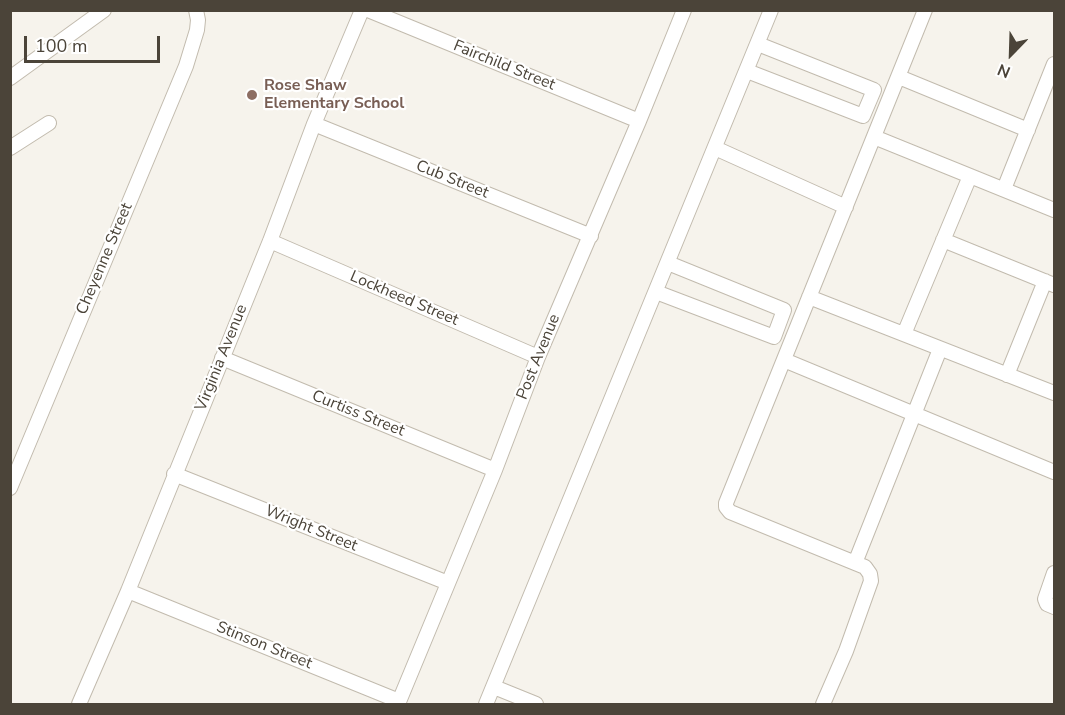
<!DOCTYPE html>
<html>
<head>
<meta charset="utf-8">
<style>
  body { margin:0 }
  #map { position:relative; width:1065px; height:715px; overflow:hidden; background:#f6f3ec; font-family:"Nunito Sans",sans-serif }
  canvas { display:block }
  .frame { position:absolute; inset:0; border:12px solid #4b4439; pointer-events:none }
  .north { position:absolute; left:981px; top:24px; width:60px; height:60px; -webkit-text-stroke:4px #fff; paint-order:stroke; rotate:203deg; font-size:16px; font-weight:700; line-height:24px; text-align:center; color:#4b4439 }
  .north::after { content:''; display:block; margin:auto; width:21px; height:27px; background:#4b4439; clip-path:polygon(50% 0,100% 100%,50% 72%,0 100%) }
  .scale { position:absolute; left:24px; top:36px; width:136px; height:27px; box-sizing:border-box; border:3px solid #4b4439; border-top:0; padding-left:8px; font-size:18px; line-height:21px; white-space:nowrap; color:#4b4439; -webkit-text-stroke:4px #fff; paint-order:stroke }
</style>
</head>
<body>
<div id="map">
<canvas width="1065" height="715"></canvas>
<div class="frame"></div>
<div class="north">N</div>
<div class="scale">100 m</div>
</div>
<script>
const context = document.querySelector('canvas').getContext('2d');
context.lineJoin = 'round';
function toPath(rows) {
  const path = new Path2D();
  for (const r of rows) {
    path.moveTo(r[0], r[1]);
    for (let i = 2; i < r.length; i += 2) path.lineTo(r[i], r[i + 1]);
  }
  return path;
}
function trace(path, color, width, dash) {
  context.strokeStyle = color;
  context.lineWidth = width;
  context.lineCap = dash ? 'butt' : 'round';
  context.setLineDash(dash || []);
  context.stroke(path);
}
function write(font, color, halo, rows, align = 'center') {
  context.font = font + ' "Nunito Sans",sans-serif';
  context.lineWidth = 4.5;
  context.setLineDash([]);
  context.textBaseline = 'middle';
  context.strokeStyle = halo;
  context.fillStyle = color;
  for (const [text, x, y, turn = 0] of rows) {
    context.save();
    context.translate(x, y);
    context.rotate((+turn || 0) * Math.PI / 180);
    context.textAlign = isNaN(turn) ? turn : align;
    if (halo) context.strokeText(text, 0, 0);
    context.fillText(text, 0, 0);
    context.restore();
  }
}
const minor = toPath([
  [368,10,639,121],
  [747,71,863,116,874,90,758,44],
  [899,77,1028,130],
  [10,78,104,10],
  [314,124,591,236],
  [874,137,1054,210],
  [10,148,49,123],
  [715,148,846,207],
  [1004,189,1054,64],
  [943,240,1054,285],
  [270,241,538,357],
  [656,292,774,337,784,310,668,263],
  [809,297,1054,393],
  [904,334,970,176],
  [222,358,495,470],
  [784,360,1054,472],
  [1007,375,1045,281],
  [174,474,448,583],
  [10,488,186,66,197,30,198,20,196,10],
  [855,563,940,349],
  [1054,573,1045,599,1047,604,1054,607],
  [128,591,399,701],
  [494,687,536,704],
  [79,704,128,591,270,241,314,124,362,10],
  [398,704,495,470,538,357,639,121,684,10],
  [486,704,771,10],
  [823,704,846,651,871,581,870,574,865,567,730,512,726,507,726,503,925,10]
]);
const markers = [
  [252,95,6,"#8d6e63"]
];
const streetNames = [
  ["Fairchild Street",504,66,22],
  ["Cub Street",452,180,22],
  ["Cheyenne Street",105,259,-67],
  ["Lockheed Street",404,299,23],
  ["Post Avenue",539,357,-68],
  ["Virginia Avenue",222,358,-68],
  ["Curtiss Street",358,414,22],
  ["Wright Street",311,529,22],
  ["Stinson Street",264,646,22]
];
const educationNames = [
  ["Rose Shaw",264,86],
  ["Elementary School",264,104]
];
trace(minor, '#c2bbae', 16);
trace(minor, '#fff', 14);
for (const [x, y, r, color] of markers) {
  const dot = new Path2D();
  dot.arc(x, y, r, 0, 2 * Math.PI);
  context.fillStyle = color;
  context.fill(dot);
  trace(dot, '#fff', 2);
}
write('16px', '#4b4439', '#fff', streetNames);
write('bold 16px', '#785e54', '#fff', educationNames, 'left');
</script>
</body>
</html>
